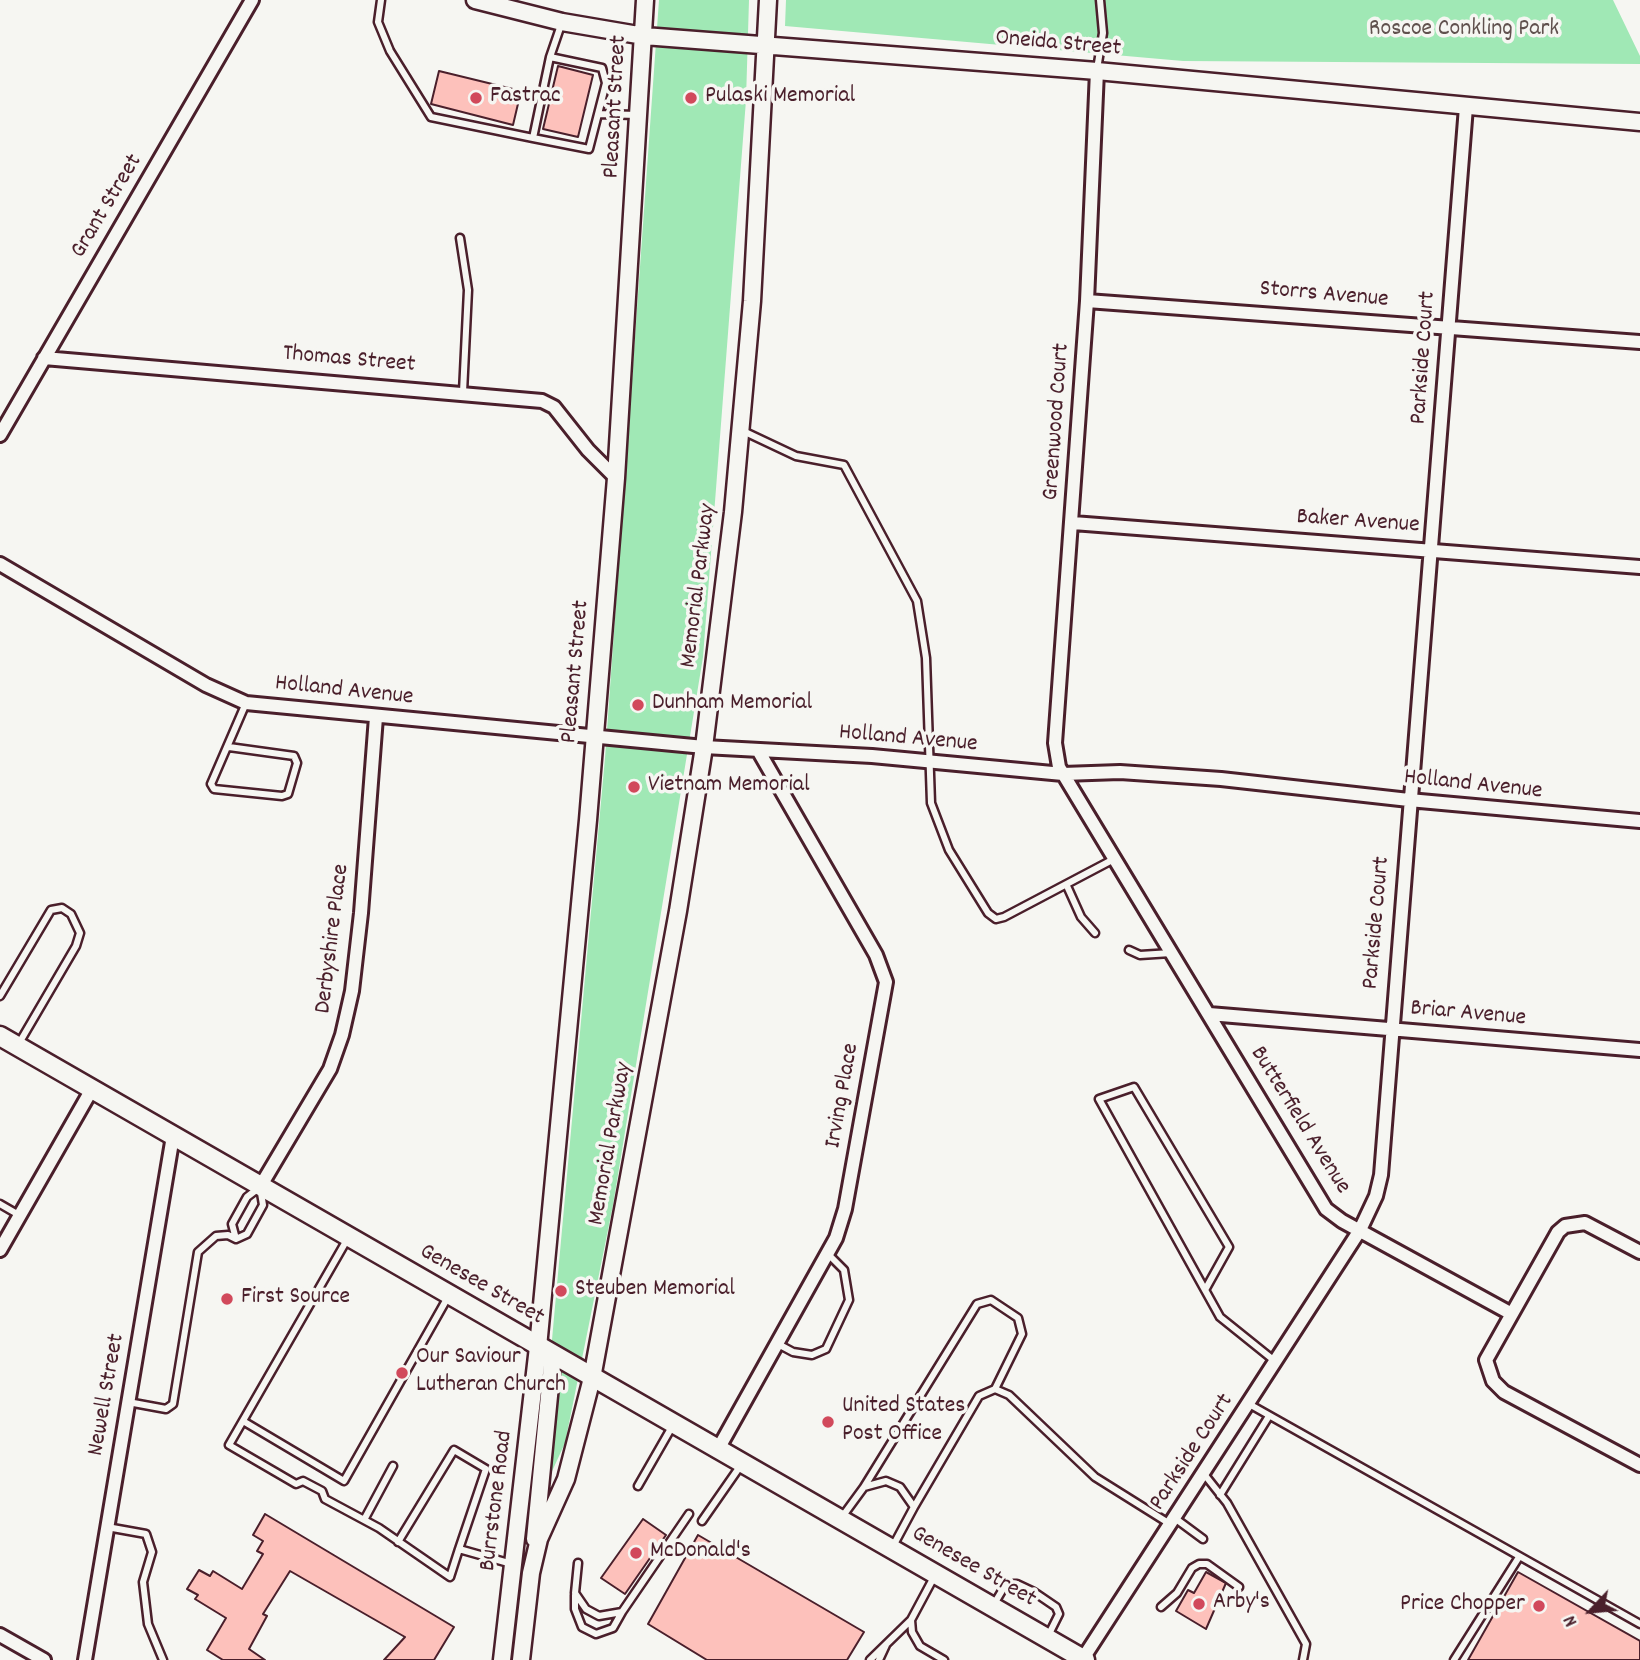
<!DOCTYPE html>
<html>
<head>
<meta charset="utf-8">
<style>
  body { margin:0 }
  #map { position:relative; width:1640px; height:1660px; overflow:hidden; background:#f6f6f2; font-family:Dekko,sans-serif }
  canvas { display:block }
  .north { position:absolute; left:1556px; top:1576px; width:70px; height:70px; -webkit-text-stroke:5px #f6f6f2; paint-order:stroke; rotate:244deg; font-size:19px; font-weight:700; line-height:28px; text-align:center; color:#4a1f2b }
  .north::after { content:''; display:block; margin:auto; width:24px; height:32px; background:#4a1f2b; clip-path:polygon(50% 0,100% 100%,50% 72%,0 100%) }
</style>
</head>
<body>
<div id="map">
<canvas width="1640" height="1660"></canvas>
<div class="north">N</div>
</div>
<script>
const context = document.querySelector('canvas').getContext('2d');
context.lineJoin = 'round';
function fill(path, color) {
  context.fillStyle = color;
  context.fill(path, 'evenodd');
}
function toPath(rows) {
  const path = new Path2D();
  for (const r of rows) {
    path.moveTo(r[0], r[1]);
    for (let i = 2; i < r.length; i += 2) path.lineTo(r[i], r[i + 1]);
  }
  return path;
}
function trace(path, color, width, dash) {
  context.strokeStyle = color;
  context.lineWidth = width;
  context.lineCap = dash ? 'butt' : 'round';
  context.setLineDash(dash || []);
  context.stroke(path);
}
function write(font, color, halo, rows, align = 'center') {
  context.font = font + ' Dekko,sans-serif';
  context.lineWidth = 7;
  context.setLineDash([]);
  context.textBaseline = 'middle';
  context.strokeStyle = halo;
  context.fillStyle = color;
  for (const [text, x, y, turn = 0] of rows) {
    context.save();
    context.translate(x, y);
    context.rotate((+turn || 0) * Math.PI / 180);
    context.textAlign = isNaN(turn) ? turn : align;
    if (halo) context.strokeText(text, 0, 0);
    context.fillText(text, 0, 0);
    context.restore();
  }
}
const green = toPath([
  [659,0,749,0,746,100,703,657,613,1205,565,1443,537,1504,605,758],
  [786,0,1613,0,1640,56,1640,64,1183,61,785,26]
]);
const building = toPath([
  [558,66,593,75,578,137,543,129,558,66],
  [439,71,521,91,513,125,431,104,439,71],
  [265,1514,454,1627,434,1660,384,1660,405,1637,290,1571,263,1614,267,1616,249,1649,265,1660,223,1660,207,1650,226,1618,195,1599,198,1595,187,1589,199,1570,210,1576,213,1571,242,1589,263,1554,257,1551,263,1541,253,1535,265,1514],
  [643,1519,666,1535,625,1594,601,1578,643,1519],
  [698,1535,864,1632,847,1660,707,1660,648,1624,698,1535],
  [1206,1572,1226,1583,1206,1629,1176,1611,1188,1590,1194,1593,1206,1572],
  [1518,1572,1640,1641,1640,1660,1468,1660,1518,1572]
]);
const service = toPath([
  [381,0,378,22,390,51,431,117,533,138,589,149,606,83,602,68,550,57,533,138],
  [550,57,562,22],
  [1097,69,1103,33,1100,0],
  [598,114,638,115],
  [460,238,468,290,463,392],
  [743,431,796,456,844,465,917,601,926,658,931,803,949,850,988,913,996,919,1004,917,1114,859],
  [229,747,294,756,297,763,288,794,282,796,214,789,211,784,246,703],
  [1067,886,1081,917,1095,933],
  [1129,950,1140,955,1171,953],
  [0,996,51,910,62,908,71,914,80,933,76,946,18,1045],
  [0,1204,19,1215],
  [348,1238,229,1445,296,1484,303,1481,322,1491,325,1499,379,1528,450,1577,459,1549,512,1564],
  [1205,1290,1229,1247,1134,1087,1099,1099,1205,1290,1220,1317,1276,1362],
  [778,1344,793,1352,812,1355,826,1349,849,1300,844,1270,828,1254],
  [128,1402,166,1409,173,1404,198,1252,216,1236,228,1235,236,1239,247,1234,263,1205,260,1187,247,1197,232,1224,236,1239],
  [1249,1404,1640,1624],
  [243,1421,344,1481,448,1297],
  [1204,1474,1227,1503,1306,1644,1303,1660],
  [638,1486,673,1425],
  [864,1487,977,1304,991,1300,1018,1318,1022,1334,995,1389],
  [1220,1495,1269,1416],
  [914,1507,979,1396,995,1389,1009,1395,1095,1477,1170,1524],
  [842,1517,864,1487,886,1481,900,1487,914,1507,892,1548],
  [1176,1519,1203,1539],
  [364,1520,393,1466],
  [702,1521,741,1465],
  [107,1527,146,1534,152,1552,143,1582,148,1624,163,1660],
  [398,1542,454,1450,486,1469,459,1549],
  [578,1563,575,1593,586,1609,599,1616,622,1612,689,1514],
  [934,1577,911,1620,912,1632,920,1646,944,1660],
  [575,1595,575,1609,582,1627,596,1634,613,1628,622,1612],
  [994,1604,1003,1589,1010,1584,1017,1584,1034,1592,1056,1607,1059,1614,1048,1636],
  [1161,1607,1177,1593,1192,1568,1199,1564,1207,1564,1239,1587],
  [870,1660,911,1620],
  [879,1660,886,1645],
  [1454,1660,1519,1557]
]);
const minor = toPath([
  [1097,71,1087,301,1055,743,1059,767,1326,1209,1342,1221,1510,1313],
  [1087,301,1640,342],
  [44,358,542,401,554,407,588,450,616,478],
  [0,435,252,0],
  [1073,523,1640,567],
  [0,564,206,685,246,703,704,747,872,756,1063,774,1120,772,1221,779,1409,800,1640,821],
  [1209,1014,1640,1050],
  [260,1187,330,1069,342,1035,352,991,361,913,376,717],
  [0,1250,92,1089],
  [1640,1252,1585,1223,1565,1226,1558,1232,1486,1360,1493,1381,1504,1392,1640,1465],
  [717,1451,836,1238,845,1209,886,982,876,955,758,750],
  [0,1635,44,1660],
  [85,1660,173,1136],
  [1082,1660,1360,1230,1376,1196,1381,1175,1466,107]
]);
const tertiary = toPath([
  [475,0,562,22,644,36,1097,71,1640,122],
  [535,1539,553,1355],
  [502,1660,538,1347,588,820,616,478,645,0],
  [521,1660,531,1573,539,1539,566,1479,592,1378,678,911,704,747,733,512,752,301,768,0]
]);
const secondary = toPath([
  [0,1036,1085,1660]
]);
const markers = [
  [476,98,7,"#d1495b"],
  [691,98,7,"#d1495b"],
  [638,705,7,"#d1495b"],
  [634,787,7,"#d1495b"],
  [561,1291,7,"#d1495b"],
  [227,1299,7,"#d1495b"],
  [402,1373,7,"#d1495b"],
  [828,1422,7,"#d1495b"],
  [636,1553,7,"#d1495b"],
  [1199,1604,7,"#d1495b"],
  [1539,1606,7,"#d1495b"]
];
const parkNames = [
  ["Roscoe Conkling Park",1464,31]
];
const streetNames = [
  ["Oneida Street",1058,45,5],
  ["Pleasant Street",617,107,-87],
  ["Grant Street",108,207,-59],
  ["Storrs Avenue",1324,296,5],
  ["Parkside Court",1425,358,-86],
  ["Thomas Street",349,361,5],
  ["Greenwood Court",1058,422,-86],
  ["Baker Avenue",1358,523,4],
  ["Memorial Parkway",700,586,-83],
  ["Pleasant Street",577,672,-85],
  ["Holland Avenue",344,692,6],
  ["Holland Avenue",908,740,5],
  ["Holland Avenue",1473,786,6],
  ["Parkside Court",1378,923,-85],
  ["Derbyshire Place",334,939,-83],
  ["Briar Avenue",1468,1015,5],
  ["Irving Place",844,1096,-80],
  ["Butterfield Avenue",1299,1121,58],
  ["Memorial Parkway",612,1144,-80],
  ["Genesee Street",481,1286,30],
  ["Newell Street",108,1395,-80],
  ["Parkside Court",1193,1453,-57],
  ["Burrstone Road",498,1501,-83],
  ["Genesee Street",973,1568,30]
];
const poiNames = [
  ["Fastrac",490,98],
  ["Pulaski Memorial",705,98],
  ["Dunham Memorial",652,705],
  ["Vietnam Memorial",648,787],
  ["Steuben Memorial",575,1291],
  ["First Source",241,1299],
  ["Our Saviour",416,1359],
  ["Lutheran Church",416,1387],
  ["United States",842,1408],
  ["Post Office",842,1436],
  ["McDonald's",650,1553],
  ["Arby's",1213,1604],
  ["Price Chopper",1525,1606,"right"]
];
fill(green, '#a0e8b5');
fill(building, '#fdc1bb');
trace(building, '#4a1f2b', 2);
trace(service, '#4a1f2b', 11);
trace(minor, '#4a1f2b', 18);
trace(tertiary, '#4a1f2b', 21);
trace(secondary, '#4a1f2b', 23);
trace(service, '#f6f6f2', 6);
trace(minor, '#f6f6f2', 12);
trace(tertiary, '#f6f6f2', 16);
trace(secondary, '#f6f6f2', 18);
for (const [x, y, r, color] of markers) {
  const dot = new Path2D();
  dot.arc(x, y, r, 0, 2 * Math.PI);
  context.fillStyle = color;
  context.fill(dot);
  trace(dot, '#f6f6f2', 2.5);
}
write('24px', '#60514e', '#f6f6f2', parkNames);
write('24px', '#4a1f2b', '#f6f6f2', streetNames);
write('24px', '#4a1f2b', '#f6f6f2', poiNames, 'left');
</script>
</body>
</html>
